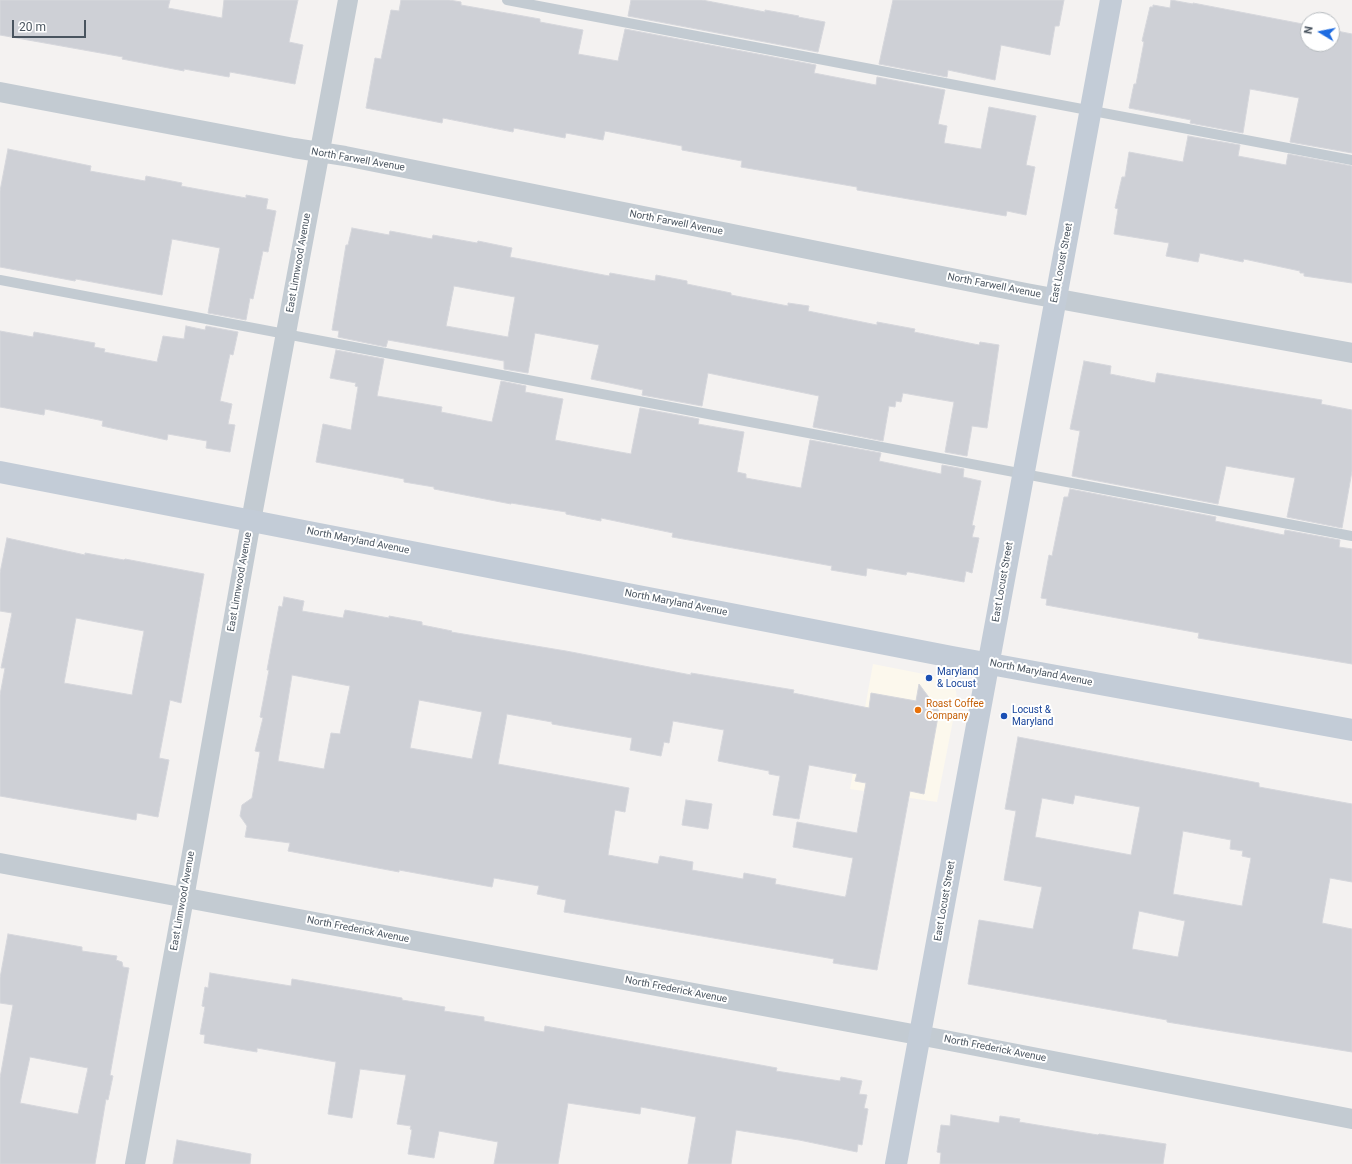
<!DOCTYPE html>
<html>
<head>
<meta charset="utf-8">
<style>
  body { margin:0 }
  #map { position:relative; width:1352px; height:1164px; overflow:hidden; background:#f4f2f1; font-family:Roboto,sans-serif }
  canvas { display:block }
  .north { position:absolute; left:1300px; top:12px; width:40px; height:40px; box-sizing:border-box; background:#fff; border:1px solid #b6bbbf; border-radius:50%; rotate:280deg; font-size:11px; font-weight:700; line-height:16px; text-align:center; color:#49545f }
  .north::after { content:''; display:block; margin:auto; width:14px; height:18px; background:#1e6ce1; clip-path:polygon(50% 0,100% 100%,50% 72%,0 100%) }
  .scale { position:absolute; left:12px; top:20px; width:74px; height:18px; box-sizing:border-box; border:2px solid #49545f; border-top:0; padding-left:5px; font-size:12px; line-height:14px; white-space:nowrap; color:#49545f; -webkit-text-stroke:3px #fff; paint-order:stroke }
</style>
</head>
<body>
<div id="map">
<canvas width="1352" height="1164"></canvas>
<div class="north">N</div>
<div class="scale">20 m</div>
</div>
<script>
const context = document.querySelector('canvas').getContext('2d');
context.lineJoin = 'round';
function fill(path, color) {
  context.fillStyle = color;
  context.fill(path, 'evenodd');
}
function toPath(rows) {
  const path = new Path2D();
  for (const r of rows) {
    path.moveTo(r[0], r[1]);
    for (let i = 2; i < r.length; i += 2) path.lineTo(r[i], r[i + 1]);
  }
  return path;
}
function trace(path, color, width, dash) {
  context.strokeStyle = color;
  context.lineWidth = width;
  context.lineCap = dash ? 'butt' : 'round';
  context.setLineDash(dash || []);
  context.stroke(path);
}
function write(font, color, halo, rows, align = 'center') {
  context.font = font + ' Roboto,sans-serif';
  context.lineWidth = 4;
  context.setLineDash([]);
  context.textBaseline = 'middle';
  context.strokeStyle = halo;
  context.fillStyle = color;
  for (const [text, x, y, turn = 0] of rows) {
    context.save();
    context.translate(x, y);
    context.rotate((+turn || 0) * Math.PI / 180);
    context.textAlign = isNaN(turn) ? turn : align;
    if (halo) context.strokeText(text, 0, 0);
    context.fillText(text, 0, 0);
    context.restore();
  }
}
const commercial = toPath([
  [873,664,944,678,951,683,956,691,957,700,937,802,850,789]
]);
const building = toPath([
  [0,0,170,0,168,8,222,18,224,0,298,0,289,42,303,45,295,84,230,72,229,77,184,69,184,71,122,59,123,57,0,35,0,0],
  [401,0,449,0,461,2,461,5,540,19,540,22,583,30,578,54,618,61,625,29,816,65,814,73,876,85,877,77,945,90,938,124,947,126,944,143,981,149,989,107,1036,116,1026,165,1035,167,1026,215,1007,211,1006,216,857,190,857,187,741,167,742,161,682,150,682,146,605,131,603,140,566,133,565,138,514,128,513,132,443,118,442,123,366,108,375,58,381,59,391,10,399,11,401,0],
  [631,0,702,0,765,12,765,10,799,16,798,17,825,22,818,52,628,16,631,0],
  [893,0,1064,0,1059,26,1055,26,1050,55,1001,45,995,80,948,70,947,77,879,64,893,0],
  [1171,0,1193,4,1193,3,1308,25,1308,44,1332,44,1332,30,1352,34,1352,153,1290,142,1299,98,1250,89,1243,133,1190,123,1191,120,1129,108,1134,84,1136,84,1144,42,1142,41,1150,7,1153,7,1153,5,1170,8,1171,0],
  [1188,136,1240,145,1238,156,1286,165,1288,154,1352,166,1352,283,1304,276,1304,273,1300,273,1300,271,1244,259,1243,262,1200,253,1198,262,1166,256,1169,243,1114,234,1118,209,1115,208,1122,177,1125,177,1129,152,1183,162,1188,136],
  [8,149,91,166,90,171,145,181,146,176,182,183,181,186,246,198,246,195,268,199,266,209,276,211,268,252,263,251,253,299,250,298,246,320,208,313,220,248,172,239,162,295,76,279,75,281,0,267,0,191,8,149],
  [352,228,389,235,390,231,432,239,433,235,477,243,478,241,512,248,510,257,609,276,610,273,655,281,656,275,687,281,687,284,731,293,731,295,788,306,788,303,809,306,808,311,877,325,877,322,915,329,914,332,979,345,980,342,999,345,987,428,972,426,967,456,945,452,954,402,903,393,901,402,896,401,895,407,889,406,883,441,813,427,819,396,708,373,702,406,642,395,643,390,591,379,599,345,535,333,528,373,504,369,504,361,388,340,386,347,338,337,339,331,332,330,346,245,348,245,352,228],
  [454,286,515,297,508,337,446,326,454,286],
  [186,326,205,330,206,326,238,332,233,355,230,354,220,401,232,404,228,424,235,425,230,452,206,448,207,441,168,434,167,440,102,426,103,421,99,420,45,409,44,415,0,407,0,331,33,337,34,332,95,343,94,347,105,349,104,352,157,362,163,336,184,339,186,326],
  [336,350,384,359,377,396,442,407,441,412,492,422,501,381,526,386,525,392,563,399,555,440,631,454,640,408,699,419,698,424,744,432,737,472,746,474,746,478,801,488,810,440,881,453,879,461,941,474,942,465,964,469,963,477,981,481,972,525,975,526,972,537,979,538,972,573,966,571,964,582,909,572,907,572,906,575,867,568,866,576,831,570,832,566,700,542,672,537,673,533,601,518,601,521,566,514,566,512,511,503,511,504,434,489,434,487,404,482,404,479,316,462,323,424,351,430,358,387,355,386,356,383,330,378,336,350],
  [1084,361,1111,366,1110,374,1155,383,1157,373,1322,400,1321,404,1352,410,1352,471,1342,528,1287,517,1295,478,1226,466,1218,504,1072,476,1080,431,1070,429,1084,361],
  [1070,489,1216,517,1215,521,1284,535,1285,530,1340,540,1339,547,1352,549,1352,664,1198,638,1199,633,1046,605,1047,599,1041,598,1049,555,1052,556,1064,497,1068,497,1070,489],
  [7,538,85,555,85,553,124,560,125,559,204,574,181,703,170,700,159,758,169,760,158,817,137,813,136,820,0,796,0,695,5,668,1,668,12,613,0,611,0,573,7,538],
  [76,618,144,631,132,695,64,683,76,618],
  [284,597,304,601,302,611,343,618,345,610,389,618,389,616,422,622,422,625,452,631,451,632,566,651,691,675,691,673,794,690,793,693,869,708,871,693,916,701,919,684,939,711,924,794,910,791,877,970,833,963,834,959,564,912,566,900,537,894,539,886,494,878,492,887,399,870,399,872,288,851,290,843,245,837,247,826,240,816,242,805,252,798,260,752,255,751,263,718,260,717,269,670,267,670,279,606,282,607,284,597],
  [292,675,350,686,340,734,331,733,324,769,278,761,292,675],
  [419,700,482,712,472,759,410,748,419,700],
  [507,714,552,722,552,724,632,738,630,750,661,756,664,742,669,743,673,721,724,730,718,761,769,771,769,774,780,776,773,815,799,819,809,765,857,774,855,781,866,783,857,833,797,822,793,847,853,858,846,895,845,897,775,884,776,879,744,873,743,879,692,870,693,862,660,856,658,864,608,855,615,810,625,812,629,788,498,764,507,714],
  [1018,737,1259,783,1259,787,1352,804,1352,882,1330,878,1322,923,1352,929,1352,1052,1167,1022,1167,1020,968,984,979,920,1033,929,1042,887,1004,880,1016,811,1005,809,1018,737],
  [1075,795,1140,807,1131,855,1035,837,1042,798,1073,804,1075,795],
  [1183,831,1231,840,1230,849,1243,851,1242,856,1251,858,1242,906,1173,894,1183,831],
  [1139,911,1185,921,1178,957,1132,949,1139,911],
  [686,800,712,804,708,829,682,825,686,800],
  [8,934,82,947,82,951,117,956,116,960,122,962,123,967,129,968,110,1075,113,1076,108,1100,106,1099,95,1164,0,1164,0,1078,13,1005,0,1003,0,978,8,934],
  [30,1057,88,1068,78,1114,20,1103,30,1057],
  [210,973,291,986,292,979,402,998,402,1000,445,1007,444,1011,484,1017,484,1021,544,1032,545,1026,777,1068,776,1071,840,1081,841,1077,862,1081,859,1094,867,1095,864,1108,868,1109,862,1145,858,1144,857,1152,799,1140,736,1130,731,1164,688,1164,696,1117,641,1107,640,1114,568,1103,558,1164,494,1164,498,1142,439,1131,434,1158,408,1154,412,1130,410,1129,411,1126,397,1124,406,1075,360,1069,352,1118,328,1114,336,1062,257,1048,257,1052,204,1043,205,1035,200,1034,205,1007,202,1006,205,987,208,988,210,973],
  [951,1115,999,1123,1000,1116,1020,1119,1019,1122,1098,1135,1099,1134,1166,1144,1163,1164,940,1164,941,1153,937,1152,941,1125,950,1126,951,1115],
  [177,1140,251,1154,250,1164,173,1164,177,1140]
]);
const lane = toPath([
  [507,0,1352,160],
  [0,280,1352,536]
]);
const street = toPath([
  [0,92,294,148,345,156,1026,293,1352,353],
  [0,863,950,1041,1352,1119],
  [135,1164,184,898,251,521,348,0]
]);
const secondary = toPath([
  [0,472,952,657,1352,730],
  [896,1164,1111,0]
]);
const markers = [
  [929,678,4,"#1a4fb4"],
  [918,710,4,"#e8710a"],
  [1004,716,4,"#1a4fb4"]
];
const streetNames = [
  ["North Farwell Avenue",358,160,10],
  ["North Farwell Avenue",676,223,11],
  ["East Linnwood Avenue",299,263,-80],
  ["East Locust Street",1062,263,-79],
  ["North Farwell Avenue",994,286,11],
  ["North Maryland Avenue",358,541,11],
  ["East Linnwood Avenue",240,582,-80],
  ["East Locust Street",1003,582,-80],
  ["North Maryland Avenue",676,603,11],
  ["North Maryland Avenue",1041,673,11],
  ["East Linnwood Avenue",183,901,-80],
  ["East Locust Street",945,901,-80],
  ["North Frederick Avenue",358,930,11],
  ["North Frederick Avenue",676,990,11],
  ["North Frederick Avenue",995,1049,11]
];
const transitNames = [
  ["Maryland",937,672],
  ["& Locust",937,684],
  ["Locust &",1012,710],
  ["Maryland",1012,722]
];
const foodNames = [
  ["Roast Coffee",926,704],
  ["Company",926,716]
];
fill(commercial, '#fcf8ed');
fill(building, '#ced0d6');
trace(building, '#d6d7dc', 1);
trace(lane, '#c3cbd2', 10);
trace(street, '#c3cbd2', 20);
trace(secondary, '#c3ccd7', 22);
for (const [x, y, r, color] of markers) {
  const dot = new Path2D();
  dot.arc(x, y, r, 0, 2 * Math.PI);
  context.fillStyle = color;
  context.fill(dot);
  trace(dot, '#fff', 1.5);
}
write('10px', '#49545f', '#fff', streetNames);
write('10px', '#164399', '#fff', transitNames, 'left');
write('10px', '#c56008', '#fff', foodNames, 'left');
</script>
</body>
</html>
